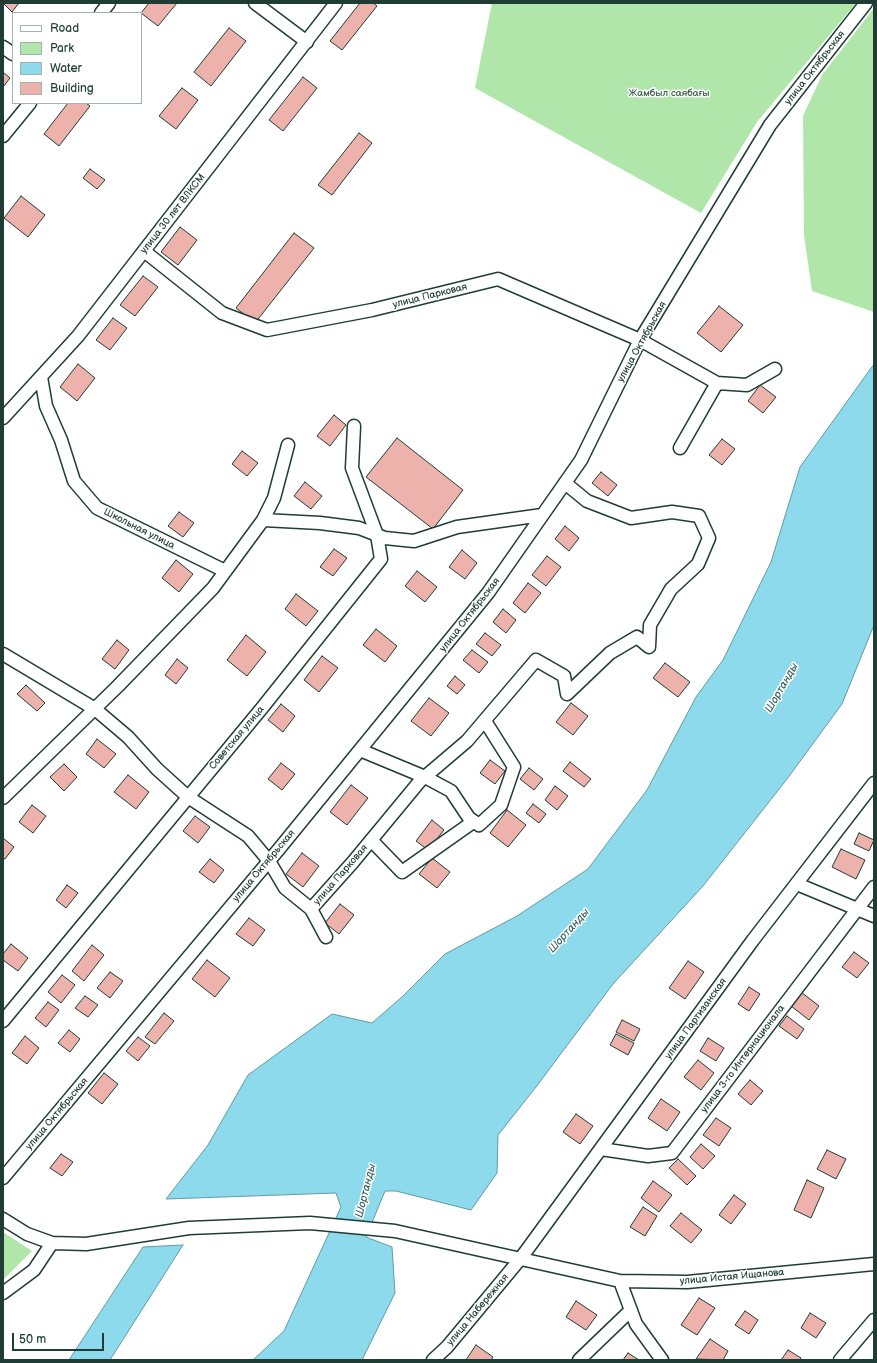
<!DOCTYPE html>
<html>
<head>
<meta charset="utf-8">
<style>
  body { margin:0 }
  #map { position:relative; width:877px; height:1363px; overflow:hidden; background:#fff; font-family:"Balsamiq Sans",sans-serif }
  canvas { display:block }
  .frame { position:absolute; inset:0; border:4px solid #1f3d34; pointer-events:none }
  .legend { position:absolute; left:12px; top:12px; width:130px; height:92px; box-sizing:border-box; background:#fff; border:1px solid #a5b1ae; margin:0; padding:5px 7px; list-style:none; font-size:12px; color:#1f3d34 }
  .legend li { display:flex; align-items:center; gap:8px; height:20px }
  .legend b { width:20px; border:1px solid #a5b1ae }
  .scale { position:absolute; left:12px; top:1333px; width:92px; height:18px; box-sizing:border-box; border:2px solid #1f3d34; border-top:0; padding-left:5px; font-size:12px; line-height:14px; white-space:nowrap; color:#1f3d34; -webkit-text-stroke:3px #fff; paint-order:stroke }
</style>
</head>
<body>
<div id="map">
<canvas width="877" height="1363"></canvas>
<div class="frame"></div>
<ul class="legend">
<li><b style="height:5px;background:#fff"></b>Road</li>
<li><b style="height:11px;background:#b0e6a9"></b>Park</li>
<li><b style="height:11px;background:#8ddaed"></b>Water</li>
<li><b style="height:11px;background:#edb2ab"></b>Building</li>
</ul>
<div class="scale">50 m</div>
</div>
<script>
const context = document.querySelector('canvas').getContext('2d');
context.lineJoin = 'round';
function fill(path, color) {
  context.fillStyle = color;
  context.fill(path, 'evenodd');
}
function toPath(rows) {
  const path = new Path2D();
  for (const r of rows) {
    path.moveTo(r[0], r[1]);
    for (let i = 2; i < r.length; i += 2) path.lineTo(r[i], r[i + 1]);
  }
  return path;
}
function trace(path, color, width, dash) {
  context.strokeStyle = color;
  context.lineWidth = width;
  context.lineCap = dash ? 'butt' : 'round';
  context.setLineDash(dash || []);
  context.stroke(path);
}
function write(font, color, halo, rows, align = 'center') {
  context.font = font + ' "Balsamiq Sans",sans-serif';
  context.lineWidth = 3;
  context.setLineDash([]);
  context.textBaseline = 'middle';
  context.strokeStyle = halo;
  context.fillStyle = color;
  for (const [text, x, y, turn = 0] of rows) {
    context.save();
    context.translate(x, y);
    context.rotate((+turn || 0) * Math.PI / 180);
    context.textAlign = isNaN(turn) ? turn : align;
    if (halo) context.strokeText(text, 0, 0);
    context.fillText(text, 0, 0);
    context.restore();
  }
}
const green = toPath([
  [492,3,856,3,757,122,701,213,475,88],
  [874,8,874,312,812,291,804,235,803,116,822,75],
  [3,1232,32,1251,3,1280]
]);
const water = toPath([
  [874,364,874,625,842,704,787,779,703,886,613,984,536,1087,498,1135,497,1173,471,1210,396,1191,385,1191,366,1237,392,1247,395,1293,362,1360,253,1360,284,1331,341,1207,336,1193,166,1199,208,1145,248,1075,332,1014,372,1023,403,996,445,954,517,916,588,869,647,790,696,697,723,660,771,562,800,467,874,364],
  [183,1245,110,1360,69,1360,143,1247,183,1245]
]);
const building = toPath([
  [3,3,19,3,12,12,3,3],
  [149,3,177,3,158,26,141,13,149,3],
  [360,3,373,3,377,6,342,50,330,41,360,3],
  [229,28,246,41,211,86,194,72,229,28],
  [3,72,10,78,3,87,3,72],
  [303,77,317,88,283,131,269,120,303,77],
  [182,88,198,100,176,129,159,116,182,88],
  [68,103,86,103,90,106,59,146,44,134,68,103],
  [359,133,372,143,332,195,318,185,359,133],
  [90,169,105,180,97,189,83,178,90,169],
  [21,196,45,215,28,237,4,218,21,196],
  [180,227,197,240,178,265,161,252,180,227],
  [294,233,314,248,255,323,236,308,294,233],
  [143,276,158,287,135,316,120,305,143,276],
  [719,306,743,325,721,352,697,333,719,306],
  [113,318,127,328,110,350,96,340,113,318],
  [78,364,95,378,77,401,60,387,78,364],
  [760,385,776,397,763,413,748,401,760,385],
  [334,415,346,425,330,446,317,436,334,415],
  [397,438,463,490,433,529,366,477,397,438],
  [722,439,735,449,722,465,709,455,722,439],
  [242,451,258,463,247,476,232,464,242,451],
  [601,472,617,485,608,496,592,483,601,472],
  [305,482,322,496,311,509,294,496,305,482],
  [179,512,194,523,183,537,168,526,179,512],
  [565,526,579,538,569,551,555,539,565,526],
  [334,549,347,558,333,576,320,567,334,549],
  [462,550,477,563,465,579,449,567,462,550],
  [547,556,561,567,546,586,532,575,547,556],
  [176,560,193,574,179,592,162,578,176,560],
  [417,571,437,587,425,602,405,586,417,571],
  [528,583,541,593,525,613,513,603,528,583],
  [296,594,318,611,306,626,285,609,296,594],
  [503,609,516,620,506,633,493,622,503,609],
  [376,629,397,646,385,662,363,645,376,629],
  [485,633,501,645,492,656,476,644,485,633],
  [246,635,266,652,247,676,227,660,246,635],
  [117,640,129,650,115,669,102,659,117,640],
  [472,650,488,662,479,673,463,660,472,650],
  [322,656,338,668,319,692,304,680,322,656],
  [177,659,188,668,176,684,165,675,177,659],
  [665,663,690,682,678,697,653,678,665,663],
  [455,676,465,685,457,694,447,686,455,676],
  [26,685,45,703,37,711,17,694,26,685],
  [429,698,449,713,431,736,411,721,429,698],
  [571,703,588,716,573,735,556,722,571,703],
  [281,704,295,716,283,732,268,720,281,704],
  [97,739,116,754,104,768,86,754,97,739],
  [490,760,505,771,495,784,480,773,490,760],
  [570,762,591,779,584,787,563,771,570,762],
  [281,763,295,774,282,790,268,779,281,763],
  [64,764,77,777,64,791,50,777,64,764],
  [529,768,543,779,534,790,520,779,529,768],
  [128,775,149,792,136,809,114,792,128,775],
  [351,785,368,798,347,825,330,812,351,785],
  [555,786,568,796,557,810,545,800,555,786],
  [533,804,546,814,539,823,526,813,533,804],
  [32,805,46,816,33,833,19,822,32,805],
  [507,810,526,825,508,847,490,833,507,810],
  [195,816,210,827,198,843,183,831,195,816],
  [432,820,444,830,428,850,416,841,432,820],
  [859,833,874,840,869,851,854,844,859,833],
  [3,838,14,847,5,859,3,858,3,838],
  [841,849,865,860,856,879,832,867,841,849],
  [302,853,319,866,303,887,286,874,302,853],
  [432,858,450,872,437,888,419,874,432,858],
  [210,859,224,870,214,883,199,872,210,859],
  [67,885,78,893,66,908,56,900,67,885],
  [340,904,354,915,339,934,325,923,340,904],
  [249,918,265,930,253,946,236,934,249,918],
  [11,944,28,958,18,971,3,960,3,954,11,944],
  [92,945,104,955,84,981,72,971,92,945],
  [854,952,869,963,857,978,842,967,854,952],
  [207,960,230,978,215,997,192,979,207,960],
  [688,961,704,972,685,999,669,988,688,961],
  [110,972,123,981,110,998,97,988,110,972],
  [62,975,75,985,61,1003,48,992,62,975],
  [749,987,760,994,749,1011,738,1004,749,987],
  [801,992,819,1006,809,1020,791,1006,801,992],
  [85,996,98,1005,88,1017,75,1008,85,996],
  [48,1002,59,1010,46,1027,35,1018,48,1002],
  [164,1013,174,1021,155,1044,145,1037,164,1013],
  [787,1016,804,1029,797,1039,779,1026,787,1016],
  [622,1020,640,1029,634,1041,616,1032,622,1020],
  [69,1030,80,1039,70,1052,58,1043,69,1030],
  [616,1034,634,1043,628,1055,610,1045,616,1034],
  [25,1036,39,1048,27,1064,12,1053,25,1036],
  [138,1037,150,1046,138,1061,126,1051,138,1037],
  [708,1038,724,1048,716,1061,700,1051,708,1038],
  [698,1060,714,1073,701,1090,684,1077,698,1060],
  [104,1073,118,1084,102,1104,88,1093,104,1073],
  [750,1080,763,1091,751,1105,738,1094,750,1080],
  [661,1099,680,1112,667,1131,648,1118,661,1099],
  [576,1114,593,1126,580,1144,563,1132,576,1114],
  [716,1118,731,1128,719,1146,703,1135,716,1118],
  [701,1144,715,1156,703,1169,690,1157,701,1144],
  [827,1150,846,1159,836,1179,817,1169,827,1150],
  [61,1154,73,1162,62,1176,50,1168,61,1154],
  [678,1159,696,1176,687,1185,669,1168,678,1159],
  [807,1180,824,1188,811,1218,794,1210,807,1180],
  [653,1181,672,1195,659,1212,641,1198,653,1181],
  [734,1195,746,1204,731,1224,719,1215,734,1195],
  [643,1207,657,1216,645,1236,630,1227,643,1207],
  [681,1213,702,1230,691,1243,670,1226,681,1213],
  [699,1298,715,1308,697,1335,681,1325,699,1298],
  [576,1301,597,1315,586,1330,566,1317,576,1301],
  [745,1311,758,1320,749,1334,735,1325,745,1311],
  [810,1313,826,1323,816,1338,801,1328,810,1313],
  [710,1339,728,1351,723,1360,696,1359,710,1339],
  [476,1345,493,1357,491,1360,466,1360,476,1345],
  [788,1350,801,1358,800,1360,781,1360,788,1350],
  [628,1353,639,1360,623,1360,628,1353]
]);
const minor = toPath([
  [255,3,307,42],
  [101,13,109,3],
  [3,47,13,54],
  [3,136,30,103],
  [144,251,222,313,267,330,372,310,498,279,640,340,717,383,747,385,775,369],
  [41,377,46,406,61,440,74,481,97,508,225,571],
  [3,418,78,336,336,3],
  [680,448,717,383],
  [263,520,320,523,359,528,385,538,414,541,457,527,542,515],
  [3,654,95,709,128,737,157,769,188,797,248,836,269,861,285,888,311,909,326,937],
  [360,750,425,777,451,791,469,818,479,825,501,805,514,767,485,721],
  [3,798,118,686,213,588,263,520,274,498,288,445],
  [371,840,402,872,473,822],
  [797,884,874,916],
  [311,909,353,862,420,781,467,741,536,660,564,676,567,694,610,653,637,637,649,647,650,625,671,589,698,564,709,538,699,516,672,512,631,518,587,501,565,483],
  [3,1021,262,708,381,559,377,535,352,468,354,426],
  [601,1149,648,1156,672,1153,874,887],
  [3,1178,279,849,488,593,581,460,640,340,770,125,866,3],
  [3,1219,27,1234,52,1243,86,1244,189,1228,310,1223,395,1231,620,1281,687,1282,874,1264],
  [620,1281,636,1324,662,1360],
  [3,1293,34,1270,52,1243],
  [433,1360,447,1347,521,1258,753,940,874,783],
  [579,1360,631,1310],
  [840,1360,874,1320]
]);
const streetNames = [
  ["улица Октябрьская",815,68,-52],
  ["улица 30 лет ВЛКСМ",173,214,-52],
  ["улица Парковая",430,296,-14],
  ["улица Октябрьская",642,342,-61],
  ["Школьная улица",139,529,27],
  ["улица Октябрьская",470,615,-52],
  ["Советская улица",237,738,-50],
  ["улица Октябрьская",264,866,-50],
  ["улица Парковая",341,875,-49],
  ["улица Партизанская",696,1019,-54],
  ["улица 3-го Интернационала",743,1059,-53],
  ["улица Октябрьская",57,1114,-50],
  ["улица Истая Ищанова",732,1277,-5],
  ["улица Набережная",478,1310,-50]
];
const parkNames = [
  ["Жамбыл саябағы",669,93]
];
const waterNames = [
  ["Шортанды",782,688,-60],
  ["Шортанды",569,931,-48],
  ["Шортанды",366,1191,-76]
];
fill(green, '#b0e6a9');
fill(water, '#8ddaed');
trace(water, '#619ba3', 1);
fill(building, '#edb2ab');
trace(building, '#1f3d34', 1);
trace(minor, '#1f3d34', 15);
trace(minor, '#fff', 12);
write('10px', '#1f3d34', '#fff', streetNames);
write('10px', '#3c5f4b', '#fff', parkNames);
write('italic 11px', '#3a6462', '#fff', waterNames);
</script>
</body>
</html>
